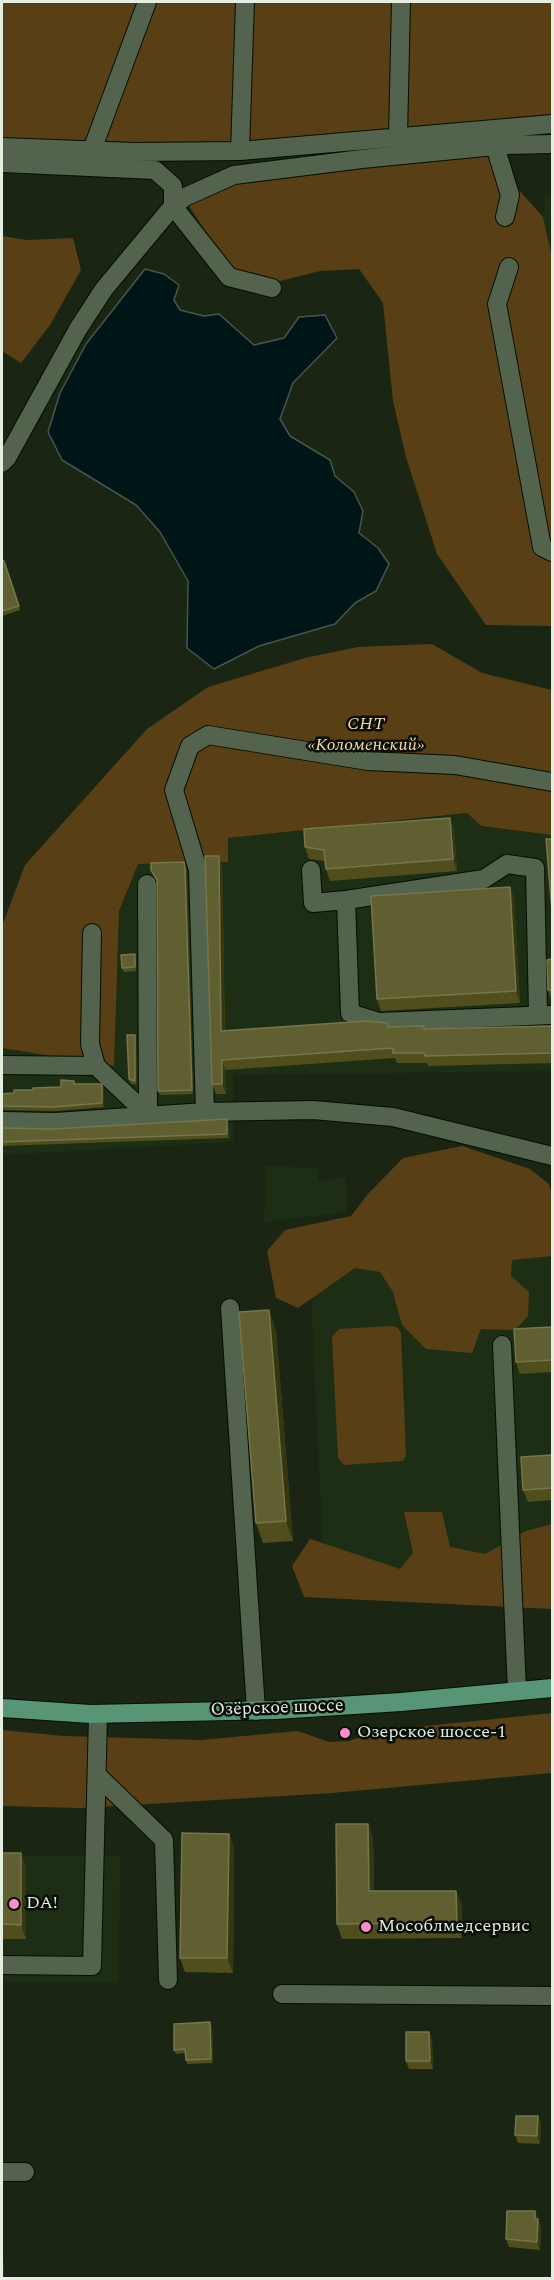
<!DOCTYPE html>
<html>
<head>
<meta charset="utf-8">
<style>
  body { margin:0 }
  #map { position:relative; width:554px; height:2280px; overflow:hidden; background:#1a2613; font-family:Spectral,serif }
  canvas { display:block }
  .frame { position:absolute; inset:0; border:3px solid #e5eee1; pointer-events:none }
</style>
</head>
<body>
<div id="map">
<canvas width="554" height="2280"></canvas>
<div class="frame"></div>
</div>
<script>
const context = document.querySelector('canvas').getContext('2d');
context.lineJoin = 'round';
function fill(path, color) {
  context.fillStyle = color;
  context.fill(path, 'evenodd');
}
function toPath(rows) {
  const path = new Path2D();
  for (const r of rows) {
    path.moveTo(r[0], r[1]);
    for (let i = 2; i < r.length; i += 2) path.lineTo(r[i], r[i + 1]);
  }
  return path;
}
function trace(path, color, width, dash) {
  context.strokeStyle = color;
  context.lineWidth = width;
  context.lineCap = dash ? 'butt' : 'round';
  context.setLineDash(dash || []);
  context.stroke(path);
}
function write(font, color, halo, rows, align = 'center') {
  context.font = font + ' Spectral,serif';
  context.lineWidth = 5;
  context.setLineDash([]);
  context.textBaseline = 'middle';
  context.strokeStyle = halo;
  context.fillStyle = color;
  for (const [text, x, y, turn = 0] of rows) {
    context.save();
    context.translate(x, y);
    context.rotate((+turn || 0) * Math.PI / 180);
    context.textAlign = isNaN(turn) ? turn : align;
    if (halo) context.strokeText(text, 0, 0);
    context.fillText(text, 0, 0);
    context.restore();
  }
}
const built = toPath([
  [545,196,552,196,552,257,543,217],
  [467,813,481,827,552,835,552,1071,233,1075,233,1142,2,1155,2,1048,114,1066,119,911,138,864,228,862,228,838],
  [266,1166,318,1168,318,1180,346,1178,347,1212,264,1222],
  [552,1246,552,1562,324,1572,309,1257],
  [2,1856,120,1856,119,1983,2,1982]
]);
const green = toPath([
  [2,2,552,2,552,124,258,150,2,147],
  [506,153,510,180,543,217,552,257,552,626,486,625,437,554,406,457,393,401,383,303,359,269,320,271,272,283,233,273,187,203,248,176],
  [2,236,27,240,73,238,81,270,50,325,21,363,2,351],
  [432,644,482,673,552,690,552,835,481,826,467,813,228,838,228,862,138,864,119,911,114,1066,2,1048,2,926,25,865,147,729,208,687,305,658,358,647],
  [462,1146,530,1169,549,1184,552,1194,552,1256,512,1260,511,1276,529,1292,528,1316,515,1330,481,1329,472,1353,426,1349,402,1325,393,1292,380,1272,355,1268,298,1308,276,1298,267,1251,285,1230,351,1216,368,1194,403,1158],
  [392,1326,398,1328,401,1333,406,1456,403,1461,344,1465,338,1458,332,1337,339,1329],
  [404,1512,442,1512,450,1547,485,1554,526,1531,552,1524,552,1609,304,1597,292,1566,310,1539,400,1569,413,1553],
  [552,1713,552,1773,332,1793,133,1805,80,1808,2,1806,2,1730,64,1736,201,1740,298,1731,329,1742,349,1741,377,1731]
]);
const water = toPath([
  [145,269,164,274,179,285,174,300,180,310,204,316,219,314,254,345,284,338,299,317,325,315,337,338,293,383,280,419,290,436,330,460,335,476,354,492,363,511,359,533,378,548,389,564,376,591,355,603,335,624,259,646,214,669,187,648,188,581,160,532,136,505,62,460,48,432,60,393,86,344,145,269]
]);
const minor = toPath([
  [398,137,401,2],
  [495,146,510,195,505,217],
  [2,147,134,152,240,151,552,124],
  [92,150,147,2],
  [240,151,245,2],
  [2,163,155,170,173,186,173,206,229,277,272,288],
  [509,267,497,304,542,547,552,552],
  [2,463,7,458,78,329,104,289,173,206,185,197,234,175,362,159,505,145,552,144],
  [311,870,313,903,346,900,350,1013,379,1022,552,1015],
  [147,884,148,1115],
  [346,900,484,879,507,864,535,868,538,1015],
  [92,933,90,1044,96,1066],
  [2,1065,96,1066,148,1115],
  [205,1112,198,870,174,790,190,746,208,735,368,761,455,765,552,782],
  [2,1121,55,1122,205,1112,313,1110,393,1117,552,1156],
  [230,1308,256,1711],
  [502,1345,517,1691],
  [97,1775,164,1840,168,1980],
  [2,1965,92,1966,98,1714],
  [282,1994,552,1996],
  [2,2172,25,2172]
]);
const major = toPath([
  [2,1708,90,1714,276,1710,401,1702,552,1688]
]);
const wall = toPath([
  [2,560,4,561,20,610,2,616],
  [454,829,457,871,330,881,326,869,325,861,309,859,305,847],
  [184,862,187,872,193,1094,160,1095,158,1091,157,882,151,870],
  [222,866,225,1031,389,1027,425,1029,552,1026,552,1063,428,1066,427,1063,397,1063,395,1058,225,1070,226,1094,216,1094,212,1084],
  [510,887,514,899,520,1003,381,1011,377,999],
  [136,958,136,971,124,972,122,968],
  [552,959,552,1002,548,990],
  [135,1035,136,1040,137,1085,130,1083,129,1079],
  [74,1081,76,1084,102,1084,104,1089,104,1107,55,1111,2,1110,2,1094,14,1093,61,1087],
  [227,1119,228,1123,229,1138,2,1146,2,1128,53,1129],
  [552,1327,552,1372,520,1374,516,1362],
  [276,1330,293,1541,263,1543,256,1523],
  [552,1455,552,1500,528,1502,523,1490],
  [368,1824,373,1839,374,1891,456,1891,462,1905,462,1938,342,1939,337,1924],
  [229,1834,234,1849,233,1973,185,1972,180,1958],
  [2,1853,21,1853,26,1868,26,1939,2,1939],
  [212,2026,213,2063,187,2064,186,2060,185,2053,176,2054,174,2050],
  [429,2032,432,2040,433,2069,409,2069,406,2061],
  [538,2116,541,2124,540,2144,518,2143,515,2135],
  [535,2211,541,2227,540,2250,509,2247,506,2239]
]);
const shadedWall = toPath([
  [450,818,454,829,457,871,453,859],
  [219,856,222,866,225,1041,221,1031],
  [185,868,187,872,193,1094,192,1090],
  [510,887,514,899,520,1003,516,991],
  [135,954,136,958,136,971,135,967],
  [135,1035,136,1040,137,1085,135,1081],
  [222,1060,225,1070,226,1094,222,1084],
  [102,1084,104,1089,104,1107,102,1103],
  [227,1119,228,1123,229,1138,227,1134],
  [269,1310,276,1330,293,1541,286,1521],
  [368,1824,373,1839,374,1906,369,1891],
  [229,1834,234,1849,233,1973,227,1958],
  [21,1853,26,1868,26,1939,21,1925],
  [456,1891,462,1905,462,1938,457,1923],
  [210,2022,212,2026,213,2063,211,2059],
  [429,2032,432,2040,433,2069,430,2061],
  [538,2116,541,2124,540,2144,537,2136],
  [535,2211,541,2227,540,2250,537,2242],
  [2,2256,4,2264,4,2278,2,2278]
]);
const building = toPath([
  [2,560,4,561,19,606,2,611,2,560],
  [450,818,453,859,326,869,324,850,305,847,304,829,450,818],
  [546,839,552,839,552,911,546,839],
  [205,856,219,856,221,1031,367,1021,388,1023,388,1027,424,1026,424,1029,552,1026,552,1053,425,1056,424,1053,393,1053,393,1048,222,1060,222,1084,212,1084,205,856],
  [184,862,185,868,192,1090,158,1091,157,880,151,870,151,863,184,862],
  [510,887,516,991,377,999,371,896,510,887],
  [135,954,135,967,122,968,121,955,135,954],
  [552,959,552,990,548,990,547,960,552,959],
  [127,1035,135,1035,135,1081,129,1079,127,1035],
  [61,1080,74,1081,74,1084,102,1084,102,1103,53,1107,2,1106,2,1094,14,1093,14,1090,33,1090,33,1088,61,1087,61,1080],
  [227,1119,227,1134,2,1142,2,1128,53,1129,227,1119],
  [269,1310,286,1521,256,1523,239,1312,269,1310],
  [552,1327,552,1360,516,1362,514,1329,552,1327],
  [552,1455,552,1488,523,1490,521,1457,552,1455],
  [336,1824,368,1824,369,1891,456,1891,457,1923,337,1924,336,1824],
  [182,1833,229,1834,227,1958,180,1958,182,1833],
  [2,1853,21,1853,21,1925,2,1924,2,1853],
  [210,2022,211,2059,186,2060,185,2049,174,2050,174,2024,210,2022],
  [406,2032,429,2032,430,2061,406,2061,406,2032],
  [516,2116,538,2116,537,2136,515,2135,516,2116],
  [507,2211,535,2211,535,2219,538,2219,537,2242,506,2239,507,2211]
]);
const markers = [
  [345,1733,6,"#f98fc8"],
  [14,1904,6,"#f98fc8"],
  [366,1927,6,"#f98fc8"]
];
const parkNames = [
  ["СНТ",366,725],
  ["«Коломенский»",366,746]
];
const streetNames = [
  ["Озёрское шоссе",277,1709,-2]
];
const poiNames = [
  ["Озерское шоссе-1",357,1733],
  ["DA!",26,1904],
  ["Мособлмедсервис",378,1927]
];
fill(built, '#1e2e15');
fill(green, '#593f15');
fill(water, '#001515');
trace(water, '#455652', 1.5);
trace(minor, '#050f01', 20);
trace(major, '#050f01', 20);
trace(minor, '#54634d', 18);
trace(major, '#589476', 18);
fill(wall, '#504e1d');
fill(shadedWall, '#343710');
fill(building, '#605f32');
trace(building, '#75764d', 1.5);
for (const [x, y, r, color] of markers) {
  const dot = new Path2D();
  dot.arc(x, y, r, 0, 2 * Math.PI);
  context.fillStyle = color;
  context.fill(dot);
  trace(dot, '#080e06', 2);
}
write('italic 18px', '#fad9aa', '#080e06', parkNames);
write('18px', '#e5eee1', '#080e06', streetNames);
write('18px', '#e5eee1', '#080e06', poiNames, 'left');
</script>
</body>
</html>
